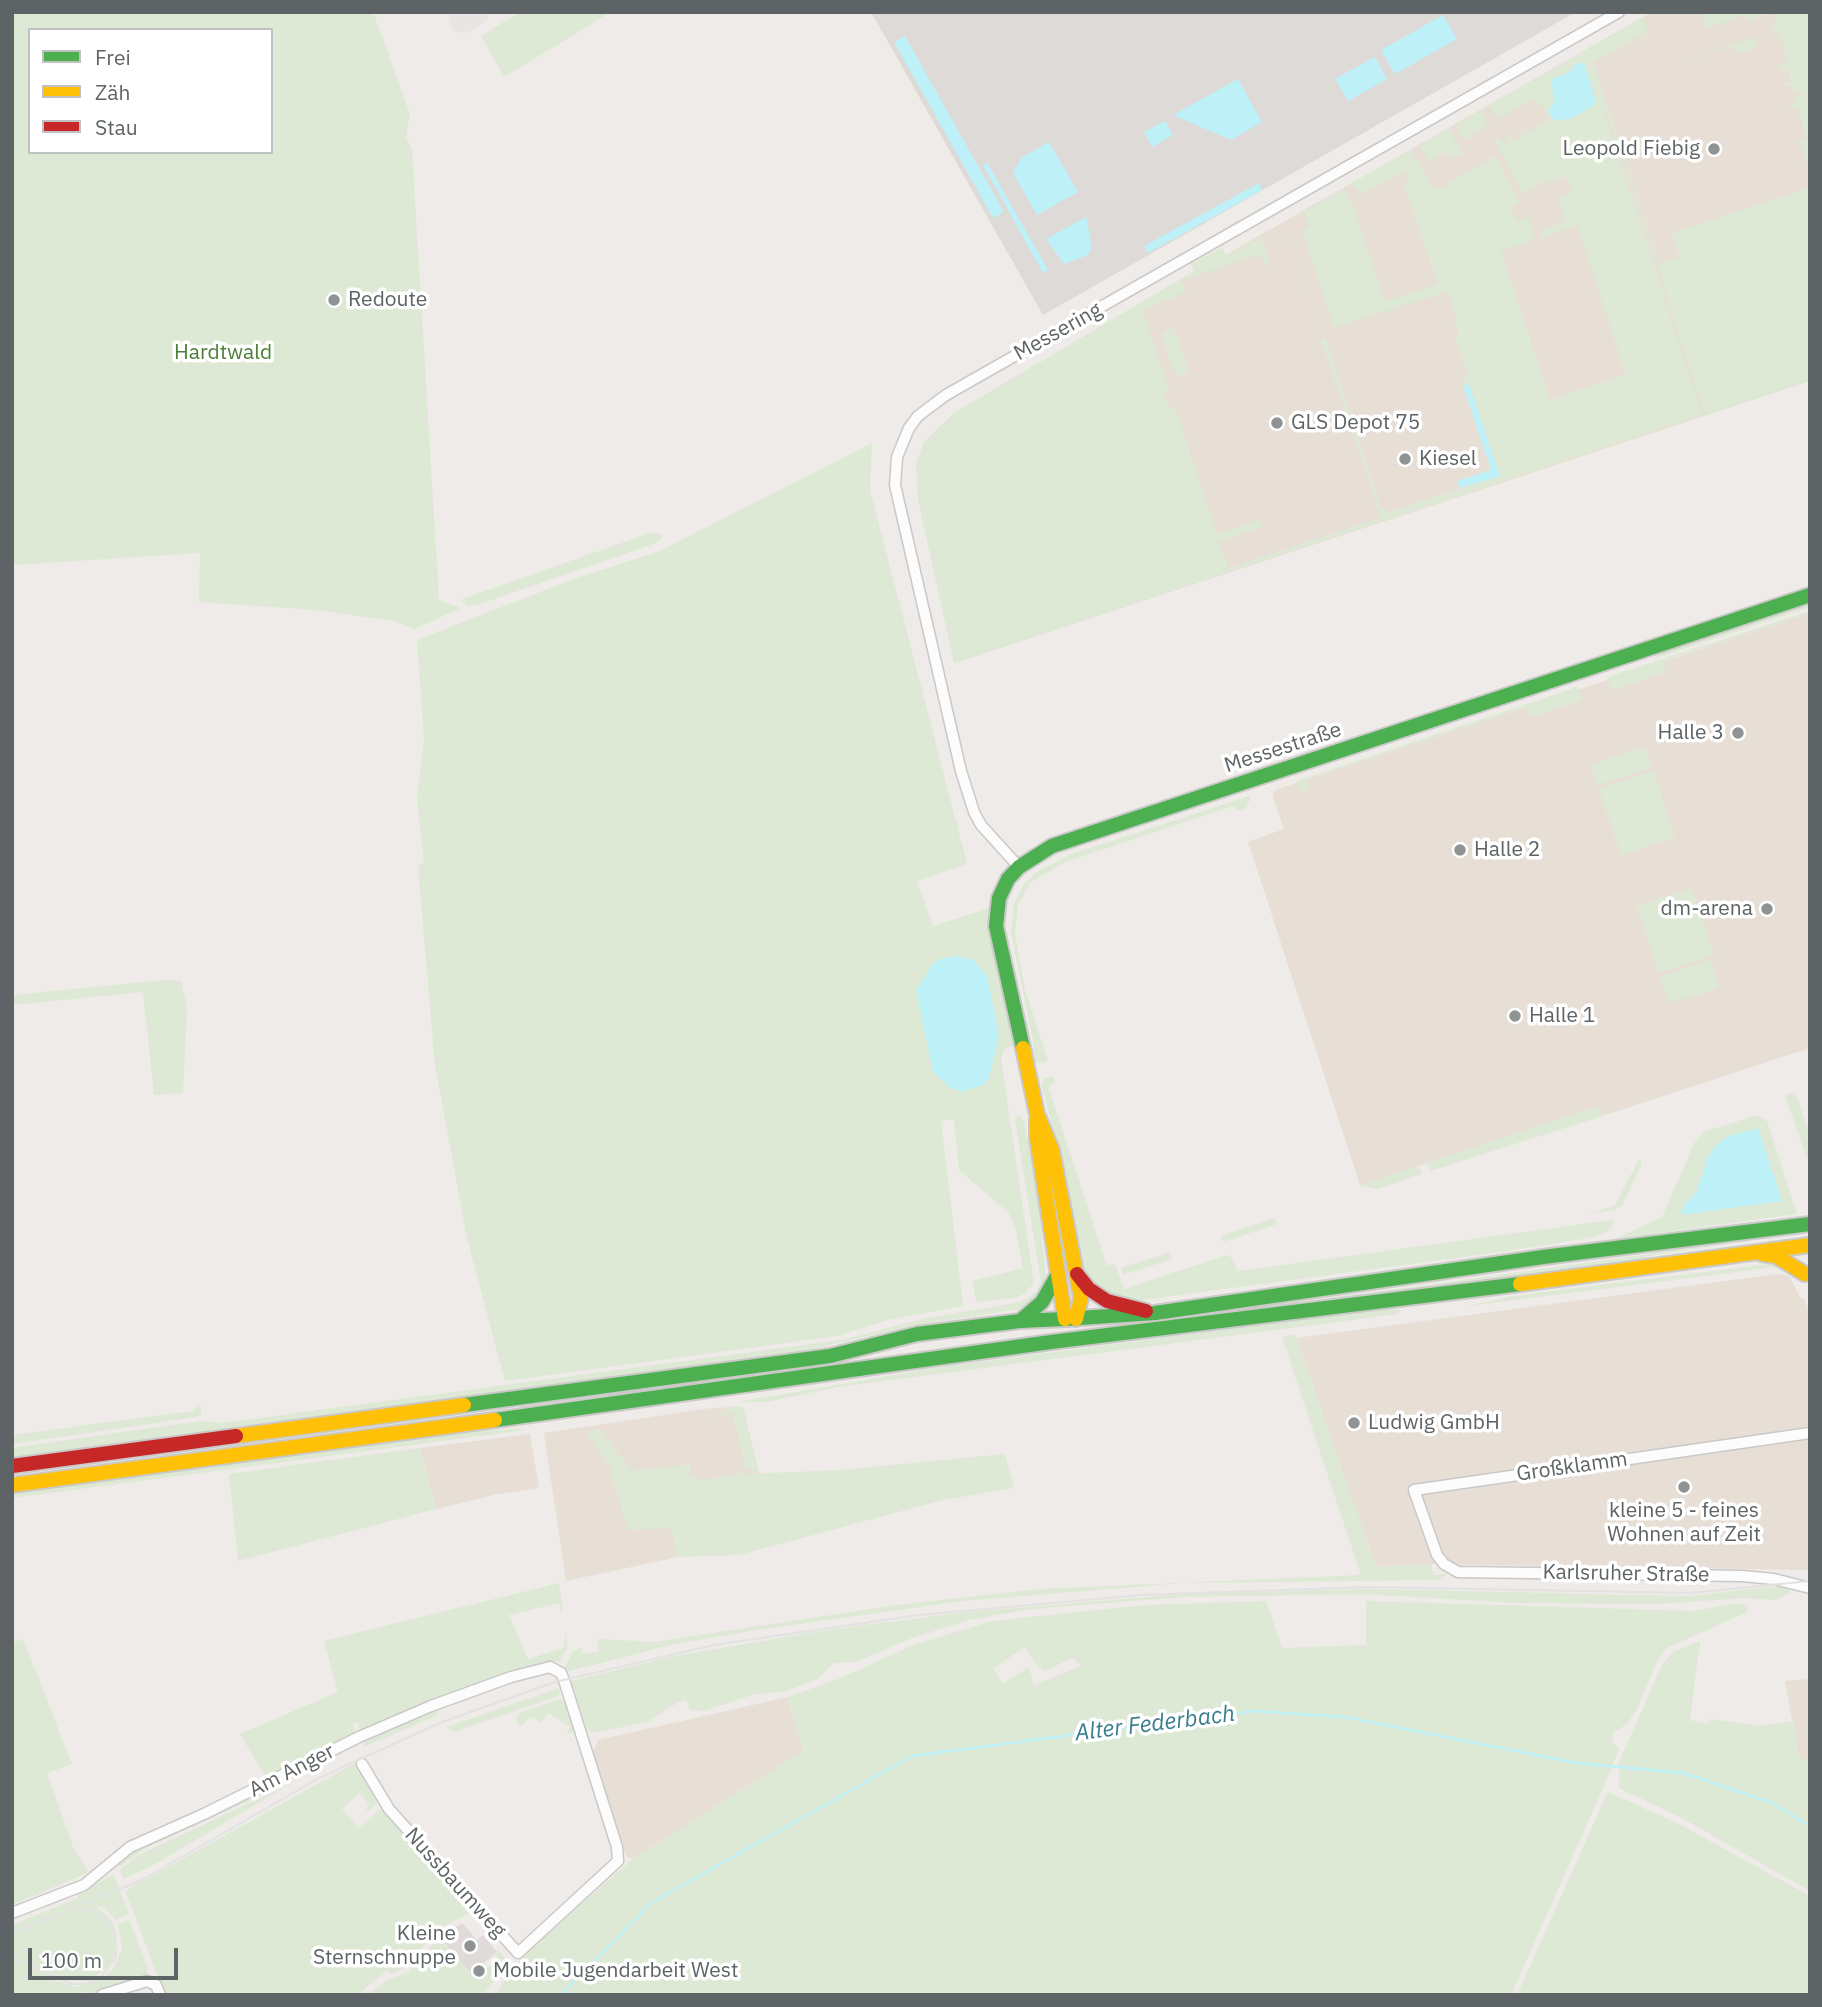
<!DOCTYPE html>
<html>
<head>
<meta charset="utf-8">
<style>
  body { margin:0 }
  #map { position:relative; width:1822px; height:2007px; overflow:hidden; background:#eeebe8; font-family:"IBM Plex Sans",sans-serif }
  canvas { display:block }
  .frame { position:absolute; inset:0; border:14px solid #5e6466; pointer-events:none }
  .legend { position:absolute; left:28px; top:28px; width:245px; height:126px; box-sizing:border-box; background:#fff; border:2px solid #bfc1c2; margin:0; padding:9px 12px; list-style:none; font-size:21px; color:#5e6466 }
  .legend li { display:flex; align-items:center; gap:14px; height:35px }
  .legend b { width:35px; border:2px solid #bfc1c2 }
  .scale { position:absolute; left:28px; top:1948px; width:150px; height:32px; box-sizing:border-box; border:4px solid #5e6466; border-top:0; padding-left:9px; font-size:21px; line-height:24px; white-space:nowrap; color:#5e6466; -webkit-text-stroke:5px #fff; paint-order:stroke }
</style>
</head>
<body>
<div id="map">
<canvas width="1822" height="2007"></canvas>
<div class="frame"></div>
<ul class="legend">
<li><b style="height:9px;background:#4caf50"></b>Frei</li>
<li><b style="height:9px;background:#ffc107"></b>Zäh</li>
<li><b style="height:9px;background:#c62828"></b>Stau</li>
</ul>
<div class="scale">100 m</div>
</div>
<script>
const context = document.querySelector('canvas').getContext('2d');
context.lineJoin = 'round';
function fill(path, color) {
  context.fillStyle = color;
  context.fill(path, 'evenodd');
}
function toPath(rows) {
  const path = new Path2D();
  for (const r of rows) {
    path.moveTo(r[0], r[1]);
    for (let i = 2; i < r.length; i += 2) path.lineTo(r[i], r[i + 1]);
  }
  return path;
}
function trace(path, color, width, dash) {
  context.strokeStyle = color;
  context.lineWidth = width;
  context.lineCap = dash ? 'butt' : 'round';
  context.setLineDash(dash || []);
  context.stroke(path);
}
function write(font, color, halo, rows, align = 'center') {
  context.font = font + ' "IBM Plex Sans",sans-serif';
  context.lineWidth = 7;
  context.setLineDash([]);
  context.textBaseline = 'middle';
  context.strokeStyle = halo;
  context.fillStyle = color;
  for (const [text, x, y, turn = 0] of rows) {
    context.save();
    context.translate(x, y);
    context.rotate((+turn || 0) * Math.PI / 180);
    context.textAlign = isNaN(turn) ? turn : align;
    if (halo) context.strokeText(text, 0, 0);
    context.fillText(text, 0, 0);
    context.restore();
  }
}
const commercial = toPath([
  [1652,12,1786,12,1810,113,1810,381,961,661,918,468,1129,317,1127,311],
  [1810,613,1810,1048,1602,1116,1598,1107,1360,1185,1248,842,1284,829,1273,797,1275,790],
  [1778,1274,1789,1276,1801,1299,1804,1298,1810,1313,1810,1570,1431,1564,1376,1567,1296,1338],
  [743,1407,759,1474,622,1502,625,1512,671,1528,678,1557,566,1581,544,1433,711,1408],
  [530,1434,539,1488,494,1495,436,1509,420,1448],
  [1810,1679,1810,1761,1799,1758,1785,1681],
  [788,1697,803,1751,633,1859,626,1856,593,1753,598,1740]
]);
const industrial = toPath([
  [871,12,1576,12,1043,315]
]);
const education = toPath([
  [462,1923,477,1940,483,1935,497,1952,471,1974,440,1937]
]);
const green = toPath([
  [12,12,373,12,410,114,406,137,412,150,439,600,460,608,415,629,395,621,315,610,199,602,200,553,12,565],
  [30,30,271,30,271,152,30,152],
  [520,12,611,12,504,77,481,36],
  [1701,12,1771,12,1748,21,1746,15,1707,28],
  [1775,12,1810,12,1810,173,1799,141,1806,139,1798,108,1791,109,1790,106,1797,104,1795,96,1803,94,1802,90,1794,93,1792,85,1786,86,1785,83,1791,81,1789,70,1782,71,1780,63,1787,61,1780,33,1773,34,1772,27,1778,25],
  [1643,18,1648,27,1644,34,1593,62,1658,264,1680,257,1672,233,1810,188,1810,380,1705,415,1606,109,1604,111,1703,415,954,663,918,500,916,464,924,442,954,413,1194,271,1191,263,1222,248,1226,255,1261,238,1270,264,1265,265,1261,254,1181,281,1185,292,1143,311,1169,390,1164,392,1169,408,1175,406,1217,534,1260,520,1263,527,1219,542,1228,568,1381,518,1321,340,1325,338,1288,220,1380,507,1384,507,1386,513,1500,476,1470,384,1463,386,1462,381,1468,375,1456,339,1458,332,1455,325,1451,327,1458,322,1448,291,1334,328,1302,229,1309,227,1304,212,1343,188,1352,202,1385,301,1438,284,1404,184,1409,182,1405,171,1362,194,1350,184,1411,150,1435,191,1495,156,1520,202,1511,208,1518,221,1528,215,1535,240,1501,251,1550,400,1626,375,1577,226,1542,238,1540,230,1566,221,1558,198,1572,190,1564,176,1550,184,1547,180,1523,194,1494,140,1499,137,1505,147,1509,144,1504,135,1508,133,1513,141,1550,119,1541,104,1538,105,1534,99,1500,118,1501,126,1489,105],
  [1577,63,1583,63,1596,95,1549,111,1555,100,1556,75,1569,72],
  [1754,37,1757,47,1736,54,1733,47,1683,63],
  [1480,110,1488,124,1465,141,1456,125],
  [1448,129,1462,153,1451,159,1446,152,1429,162,1419,146],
  [1174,328,1189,372,1176,376,1162,336,1165,331],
  [872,443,870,490,967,864,917,881,933,926,990,908,991,935,1014,1045,1004,1050,1001,1059,1034,1283,1025,1293,1016,1298,976,1302,973,1281,1023,1268,1016,1230,1008,1212,959,1170,954,1119,941,1121,963,1306,888,1320,837,1336,505,1381,467,1238,435,1065,418,866,424,863,417,798,424,739,417,640,574,579,660,551],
  [650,533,661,534,662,537,656,543,480,604,468,606,460,600],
  [1810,602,1810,607,1653,659,1666,649],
  [1810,611,1810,613,1663,661,1666,672,1611,690,1607,677],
  [1577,687,1582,700,1530,717,1526,707,1307,779,1310,789,1301,792,1296,781],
  [1645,747,1652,767,1597,785,1590,764],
  [1654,771,1675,837,1621,855,1599,789],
  [1252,795,1245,810,1235,810,1234,806,1065,862,1030,883,1018,904,1015,934,1025,990,1048,1061,1038,1063,1033,1061,1029,1052,1034,1045,1011,932,1014,904,1024,884,1037,872,1069,855],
  [1692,888,1714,954,1659,973,1637,906],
  [1710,960,1719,988,1669,1003,1660,977],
  [165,980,181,981,187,1007,183,1093,154,1095,143,992,12,1005,12,995],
  [1053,1076,1055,1083,1048,1086,1107,1266,1115,1264,1124,1289,1227,1255,1232,1258,1238,1271,1612,1220,1614,1223,1606,1232,1589,1238,1493,1253,1135,1301,1119,1299,1098,1289,1086,1275,1080,1262,1058,1148,1042,1088,1044,1079],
  [1795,1092,1810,1135,1810,1168,1785,1095],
  [1599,1106,1602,1116,1431,1171,1427,1163],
  [1019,1115,1024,1121,1038,1198,1045,1267,1046,1280,1027,1308,910,1326,812,1349,12,1457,12,1448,201,1421,222,1423,841,1340,926,1318,1021,1302,1036,1292,1041,1282,1015,1119],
  [1757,1115,1767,1121,1797,1214,1615,1239,1662,1217,1695,1142,1704,1132],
  [1640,1158,1642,1163,1622,1206,1614,1210,1588,1214,1614,1206],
  [1419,1166,1422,1174,1378,1189,1360,1185],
  [1275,1218,1277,1224,1223,1242,1221,1236],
  [1777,1236,1649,1256,1626,1263,1095,1332,1088,1328,1420,1286],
  [1170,1252,1172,1259,1123,1275,1121,1268],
  [1776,1263,1784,1266,1467,1306,1513,1296],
  [1385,1309,1400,1310,1398,1314,838,1387,766,1402,738,1402,940,1367],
  [1295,1334,1376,1567,1431,1564,1433,1575,1447,1574,1441,1580,1182,1583,963,1601,756,1630,670,1645,566,1672,564,1669,573,1651,581,1648,583,1654,599,1652,597,1639,654,1642,897,1605,1040,1589,1361,1575,1282,1337],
  [200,1404,202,1414,196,1417,12,1444,12,1435,192,1411],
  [731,1406,743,1407,759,1472,738,1466,745,1464,732,1412,716,1417],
  [521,1429,525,1430,12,1498,12,1491,464,1431],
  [600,1429,632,1471,689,1464,691,1476,697,1476,698,1480,737,1475,737,1471,747,1474,841,1470,1005,1454,1014,1488,943,1500,739,1555,678,1557,671,1528,628,1530,608,1463,585,1431],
  [420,1448,436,1509,238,1561,229,1474],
  [559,1583,563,1612,561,1613,559,1603,509,1615,528,1659,564,1648,566,1629,567,1649,560,1661,533,1665,447,1695,361,1732,357,1721,353,1724,355,1732,352,1735,267,1779,240,1734,338,1692,324,1641],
  [1779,1586,1790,1589,1790,1593,1774,1600,1744,1598,1658,1604,1515,1603,1363,1594,1184,1597,1032,1609,968,1620,912,1638,855,1662,834,1663,818,1679,786,1691,752,1695,703,1711,690,1710,686,1700,680,1701,647,1722,593,1733,587,1729,571,1681,674,1656,833,1629,967,1612,1184,1594,1363,1589,1688,1596],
  [1266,1601,1282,1648,1366,1645,1366,1601,1694,1611,1739,1603,1748,1606,1747,1612,1667,1648,1658,1659,1637,1709,1627,1724,1613,1733,1612,1741,1619,1748,1610,1772,1511,1995,495,1995,521,1957,633,1859,803,1751,788,1697,841,1678,911,1646,992,1621,1145,1605],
  [1024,1647,1038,1667,1045,1671,1072,1658,1082,1666,1034,1685,1029,1667,1003,1684,993,1669],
  [23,1639,72,1764,47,1773,73,1847,89,1872,12,1905,12,1643],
  [1700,1641,1690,1720,1707,1724,1710,1719,1760,1726,1794,1721,1799,1757,1810,1761,1810,1891,1682,1818,1619,1788,1619,1762,1662,1665,1673,1652],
  [560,1688,559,1696,454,1732,446,1727],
  [467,1697,468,1699,437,1711,438,1715,363,1747,365,1739],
  [561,1699,565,1702,575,1731,566,1734,570,1727,548,1713,541,1722,530,1717,520,1727,516,1719,519,1713],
  [345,1749,264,1794,146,1848,119,1867,117,1861,127,1853,234,1805],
  [357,1762,378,1802,368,1811,366,1809,370,1805,359,1793,342,1809,359,1828,383,1807,471,1905,471,1911,438,1930,404,1968,391,1974,387,1970,357,1995,165,1995,125,1891],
  [290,1784,157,1863,123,1879,120,1870,139,1855],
  [1608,1792,1677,1823,1810,1896,1810,1995,1517,1995],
  [114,1875,129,1914,116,1920,104,1907,96,1906,112,1921,117,1935,116,1952,110,1965,88,1981,67,1981,53,1976,52,1980,77,1987,103,1978,113,1969,122,1949,118,1924,129,1920,148,1968,147,1974,142,1979,94,1995,83,1991,71,1995,12,1995,12,1925,78,1898,76,1894],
  [439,1937,475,1978,498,1959,494,1954,499,1951,509,1962,483,1995,368,1995,386,1981,409,1972]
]);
const water = toPath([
  [1443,15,1457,39,1395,74,1381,50],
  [905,36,1004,212,993,218,894,42],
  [1375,57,1387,79,1348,101,1335,79],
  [1577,63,1584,63,1596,100,1594,105,1572,118,1558,121,1551,118,1549,110,1555,100,1550,80,1569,72],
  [1238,79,1262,122,1231,140,1173,115],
  [1165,121,1173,135,1152,147,1144,132],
  [1049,142,1078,192,1037,215,1013,173,1021,158],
  [987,162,1048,270,1043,273,983,165],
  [1259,183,1262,190,1148,253,1144,246],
  [1086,217,1092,247,1088,255,1064,264,1046,239],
  [1469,384,1500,476,1460,488,1457,481,1491,470,1463,386],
  [958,956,973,960,987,975,999,1036,989,1078,984,1085,960,1092,949,1087,933,1072,916,991,933,963,943,958],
  [1758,1128,1782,1201,1681,1215,1684,1204,1696,1193,1708,1157,1715,1146,1729,1136]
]);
const stream = toPath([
  [561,1995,651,1903,912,1756,1254,1711,1345,1717,1576,1763,1684,1773,1770,1802,1810,1826]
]);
const taxiway = toPath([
  [463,19,475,12]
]);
const street = toPath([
  [1019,867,981,825,974,812,961,771,895,485,897,457,909,428,918,416,946,395,1619,12],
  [1810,1433,1414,1490,1437,1555,1444,1564,1458,1572,1742,1576,1774,1579,1810,1588],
  [12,1913,84,1885,130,1847,204,1814,359,1737,431,1706,511,1677,550,1667,561,1673,564,1680,617,1847,618,1861,518,1953,389,1809,362,1764],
  [102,1995,147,1981,156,1985,160,1995]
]);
const fast = toPath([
  [1023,1048,996,926,999,898,1008,879,1019,867,1052,846,1810,595],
  [1065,1319,1155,1313,1543,1257,1810,1224],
  [1020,1321,1042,1302,1057,1276],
  [1051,1342,1520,1284],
  [464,1405,830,1356,917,1334,1020,1321,1065,1319],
  [495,1420,1051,1342]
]);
const slow = toPath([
  [1023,1048,1037,1114,1052,1150,1081,1298,1076,1319],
  [1037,1119,1037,1139,1065,1319],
  [1762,1254,1776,1256,1805,1274],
  [1520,1284,1810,1245],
  [236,1436,464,1405],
  [12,1485,495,1420]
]);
const jam = toPath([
  [1077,1274,1089,1289,1107,1301,1146,1311],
  [12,1466,236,1436]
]);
const tram = toPath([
  [12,1933,142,1880,319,1778,442,1722,555,1682,714,1645,919,1615,1141,1595,1369,1587,1690,1593,1810,1581],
  [12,1958,72,1984,86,1984,102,1976,116,1957,115,1932,100,1915,89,1910,76,1910]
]);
const markers = [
  [1714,149,7,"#909394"],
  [334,300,7,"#909394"],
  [1277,423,7,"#909394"],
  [1405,459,7,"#909394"],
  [1738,733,7,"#909394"],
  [1460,850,7,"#909394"],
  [1767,909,7,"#909394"],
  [1515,1016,7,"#909394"],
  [1354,1423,7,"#909394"],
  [1684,1487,7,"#909394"],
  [470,1946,7,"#909394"],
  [479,1971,7,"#909394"]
];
const poiNames = [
  ["Leopold Fiebig",1700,149,"right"],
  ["Redoute",348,300],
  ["GLS Depot 75",1291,423],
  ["Kiesel",1419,459],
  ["Halle 3",1724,733,"right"],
  ["Halle 2",1474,850],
  ["dm-arena",1753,909,"right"],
  ["Halle 1",1529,1016],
  ["Ludwig GmbH",1368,1423],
  ["kleine 5 - feines",1684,1511,"center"],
  ["Wohnen auf Zeit",1684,1535,"center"],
  ["Kleine",456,1934,"right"],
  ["Sternschnuppe",456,1958,"right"],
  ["Mobile Jugendarbeit West",493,1971]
];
const streetNames = [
  ["Messering",1058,332,-29],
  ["Messestraße",1283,748,-18],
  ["Großklamm",1572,1467,-8],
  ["Karlsruher Straße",1626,1574,1],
  ["Am Anger",292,1771,-27],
  ["Nussbaumweg",455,1883,48]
];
const parkNames = [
  ["Hardtwald",223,353]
];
const waterNames = [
  ["Alter Federbach",1155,1724,-7]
];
fill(commercial, '#e7ded6');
fill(industrial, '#dddad8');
fill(education, '#e0dad8');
fill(green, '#dde9d4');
fill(water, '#bdf1f7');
trace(stream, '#bdf1f7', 2.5);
trace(taxiway, '#e8e6e5', 28);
trace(street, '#cac9c8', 13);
trace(fast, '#cac9c8', 18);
trace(slow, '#cac9c8', 18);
trace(jam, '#cac9c8', 18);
trace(street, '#fcfcfc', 10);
trace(fast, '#4caf50', 14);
trace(slow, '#ffc107', 14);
trace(jam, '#c62828', 14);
trace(tram, '#e2e2e2', 2);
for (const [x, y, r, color] of markers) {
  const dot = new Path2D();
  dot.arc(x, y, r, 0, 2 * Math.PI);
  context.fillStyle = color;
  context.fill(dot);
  trace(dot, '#fff', 2.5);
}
write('21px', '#5e6466', '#fff', poiNames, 'left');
write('21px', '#5e6466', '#fff', streetNames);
write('21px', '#497f34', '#fff', parkNames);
write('italic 23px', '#387e8e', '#fff', waterNames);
</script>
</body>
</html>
